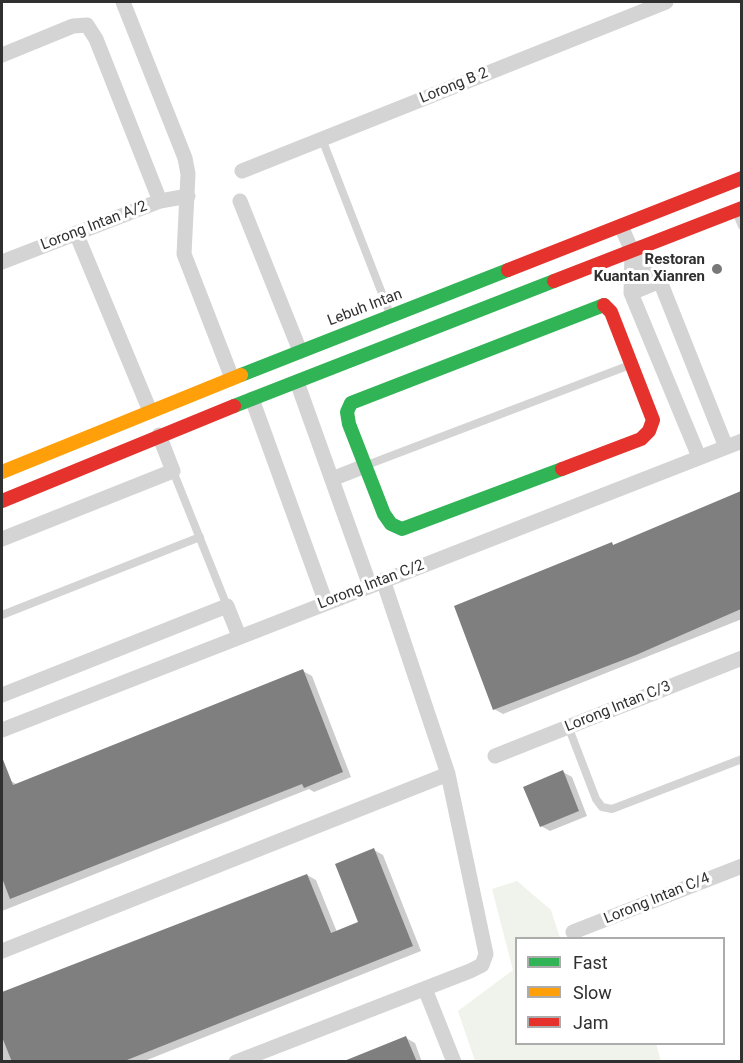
<!DOCTYPE html>
<html>
<head>
<meta charset="utf-8">
<style>
  body { margin:0 }
  #map { position:relative; width:743px; height:1063px; overflow:hidden; background:#fff; font-family:Roboto,sans-serif }
  canvas { display:block }
  .frame { position:absolute; inset:0; border:3px solid #303030; pointer-events:none }
  .legend { position:absolute; left:515px; top:937px; width:210px; height:108px; box-sizing:border-box; background:#fff; border:2px solid #acacac; margin:0; padding:8px 10px; list-style:none; font-size:18px; color:#303030 }
  .legend li { display:flex; align-items:center; gap:12px; height:30px }
  .legend b { width:30px; border:2px solid #acacac }
</style>
</head>
<body>
<div id="map">
<canvas width="743" height="1063"></canvas>
<div class="frame"></div>
<ul class="legend">
<li><b style="height:8px;background:#30b455"></b>Fast</li>
<li><b style="height:8px;background:#ff9f0a"></b>Slow</li>
<li><b style="height:8px;background:#e5322d"></b>Jam</li>
</ul>
</div>
<script>
const context = document.querySelector('canvas').getContext('2d');
context.lineJoin = 'round';
function fill(path, color) {
  context.fillStyle = color;
  context.fill(path, 'evenodd');
}
function toPath(rows) {
  const path = new Path2D();
  for (const r of rows) {
    path.moveTo(r[0], r[1]);
    for (let i = 2; i < r.length; i += 2) path.lineTo(r[i], r[i + 1]);
  }
  return path;
}
function trace(path, color, width, dash) {
  context.strokeStyle = color;
  context.lineWidth = width;
  context.lineCap = dash ? 'butt' : 'round';
  context.setLineDash(dash || []);
  context.stroke(path);
}
function write(font, color, halo, rows, align = 'center') {
  context.font = font + ' Roboto,sans-serif';
  context.lineWidth = 6;
  context.setLineDash([]);
  context.textBaseline = 'middle';
  context.strokeStyle = halo;
  context.fillStyle = color;
  for (const [text, x, y, turn = 0] of rows) {
    context.save();
    context.translate(x, y);
    context.rotate((+turn || 0) * Math.PI / 180);
    context.textAlign = isNaN(turn) ? turn : align;
    if (halo) context.strokeText(text, 0, 0);
    context.fillText(text, 0, 0);
    context.restore();
  }
}
const green = toPath([
  [517,881,551,910,560,938,516,938,516,1044,656,1044,661,1061,475,1061,458,1011,513,970,492,889]
]);
const shadow = toPath([
  [742,494,742,619,503,714,494,709,611,544,614,546],
  [303,671,312,676,351,777,314,792,309,789,2,911,2,785,11,781,18,785],
  [563,772,572,777,587,816,550,831,541,826],
  [374,850,383,855,421,951,142,1062,2,1062,2,994,307,875,316,880,337,932,360,922],
  [406,1038,415,1043,422,1062,345,1062]
]);
const building = toPath([
  [741,491,741,609,636,655,493,710,454,606,612,542,613,545],
  [303,669,343,772,304,788,302,784,10,899,2,878,2,757,13,785],
  [563,770,579,811,540,827,523,787],
  [374,848,413,946,122,1062,12,1062,2,1037,2,992,307,874,331,933,358,922,335,864],
  [406,1036,417,1062,345,1062,344,1061]
]);
const lane = toPath([
  [322,139,390,314],
  [736,212,742,226],
  [367,465,630,365],
  [173,471,227,606],
  [2,615,200,537],
  [568,726,596,799,602,807,612,809,742,759]
]);
const street = toPath([
  [123,2,185,158,188,174,184,254,232,378],
  [2,55,73,26,87,25,96,39,160,201],
  [242,171,666,2],
  [240,201,300,351],
  [621,226,632,251,660,281,726,447],
  [76,233,150,411],
  [632,251,631,293,699,457],
  [2,262,160,201,188,196],
  [631,293,660,281],
  [297,382,370,586],
  [252,399,326,603],
  [332,479,365,466],
  [2,539,173,471,159,435],
  [2,695,227,606,239,636],
  [2,730,742,441],
  [495,756,742,658],
  [573,932,742,866],
  [2,951,448,774],
  [425,989,454,1062],
  [236,1062,470,971,482,965,486,954,448,774,383,580]
]);
const fast = toPath([
  [241,375,508,270],
  [234,406,554,281],
  [562,469,402,529,391,524,384,514,349,424,347,412,351,403,604,305]
]);
const slow = toPath([
  [2,472,241,375]
]);
const jam = toPath([
  [508,270,742,178],
  [554,281,742,208],
  [562,469,641,439,649,431,653,420,611,312,604,305],
  [2,501,234,406]
]);
const markers = [
  [717,269,6,"#787878"]
];
const streetNames = [
  ["Lorong B 2",454,86,-22],
  ["Lorong Intan A/2",94,226,-21],
  ["Lebuh Intan",365,308,-21],
  ["Lorong Intan C/2",371,585,-21],
  ["Lorong Intan C/3",618,707,-22],
  ["Lorong Intan C/4",657,899,-22]
];
const poiNames = [
  ["Restoran",705,260],
  ["Kuantan Xianren",705,277]
];
fill(green, '#f0f2ec');
fill(shadow, '#0003');
fill(building, '#7f7f7f');
trace(lane, '#d4d4d4', 8);
trace(street, '#d4d4d4', 15);
trace(fast, '#30b455', 14);
trace(slow, '#ff9f0a', 14);
trace(jam, '#e5322d', 14);
for (const [x, y, r, color] of markers) {
  const dot = new Path2D();
  dot.arc(x, y, r, 0, 2 * Math.PI);
  context.fillStyle = color;
  context.fill(dot);
  trace(dot, '#fff', 2);
}
write('15px', '#303030', '#fff', streetNames);
write('bold 15px', '#303030', '#fff', poiNames, 'right');
</script>
</body>
</html>
